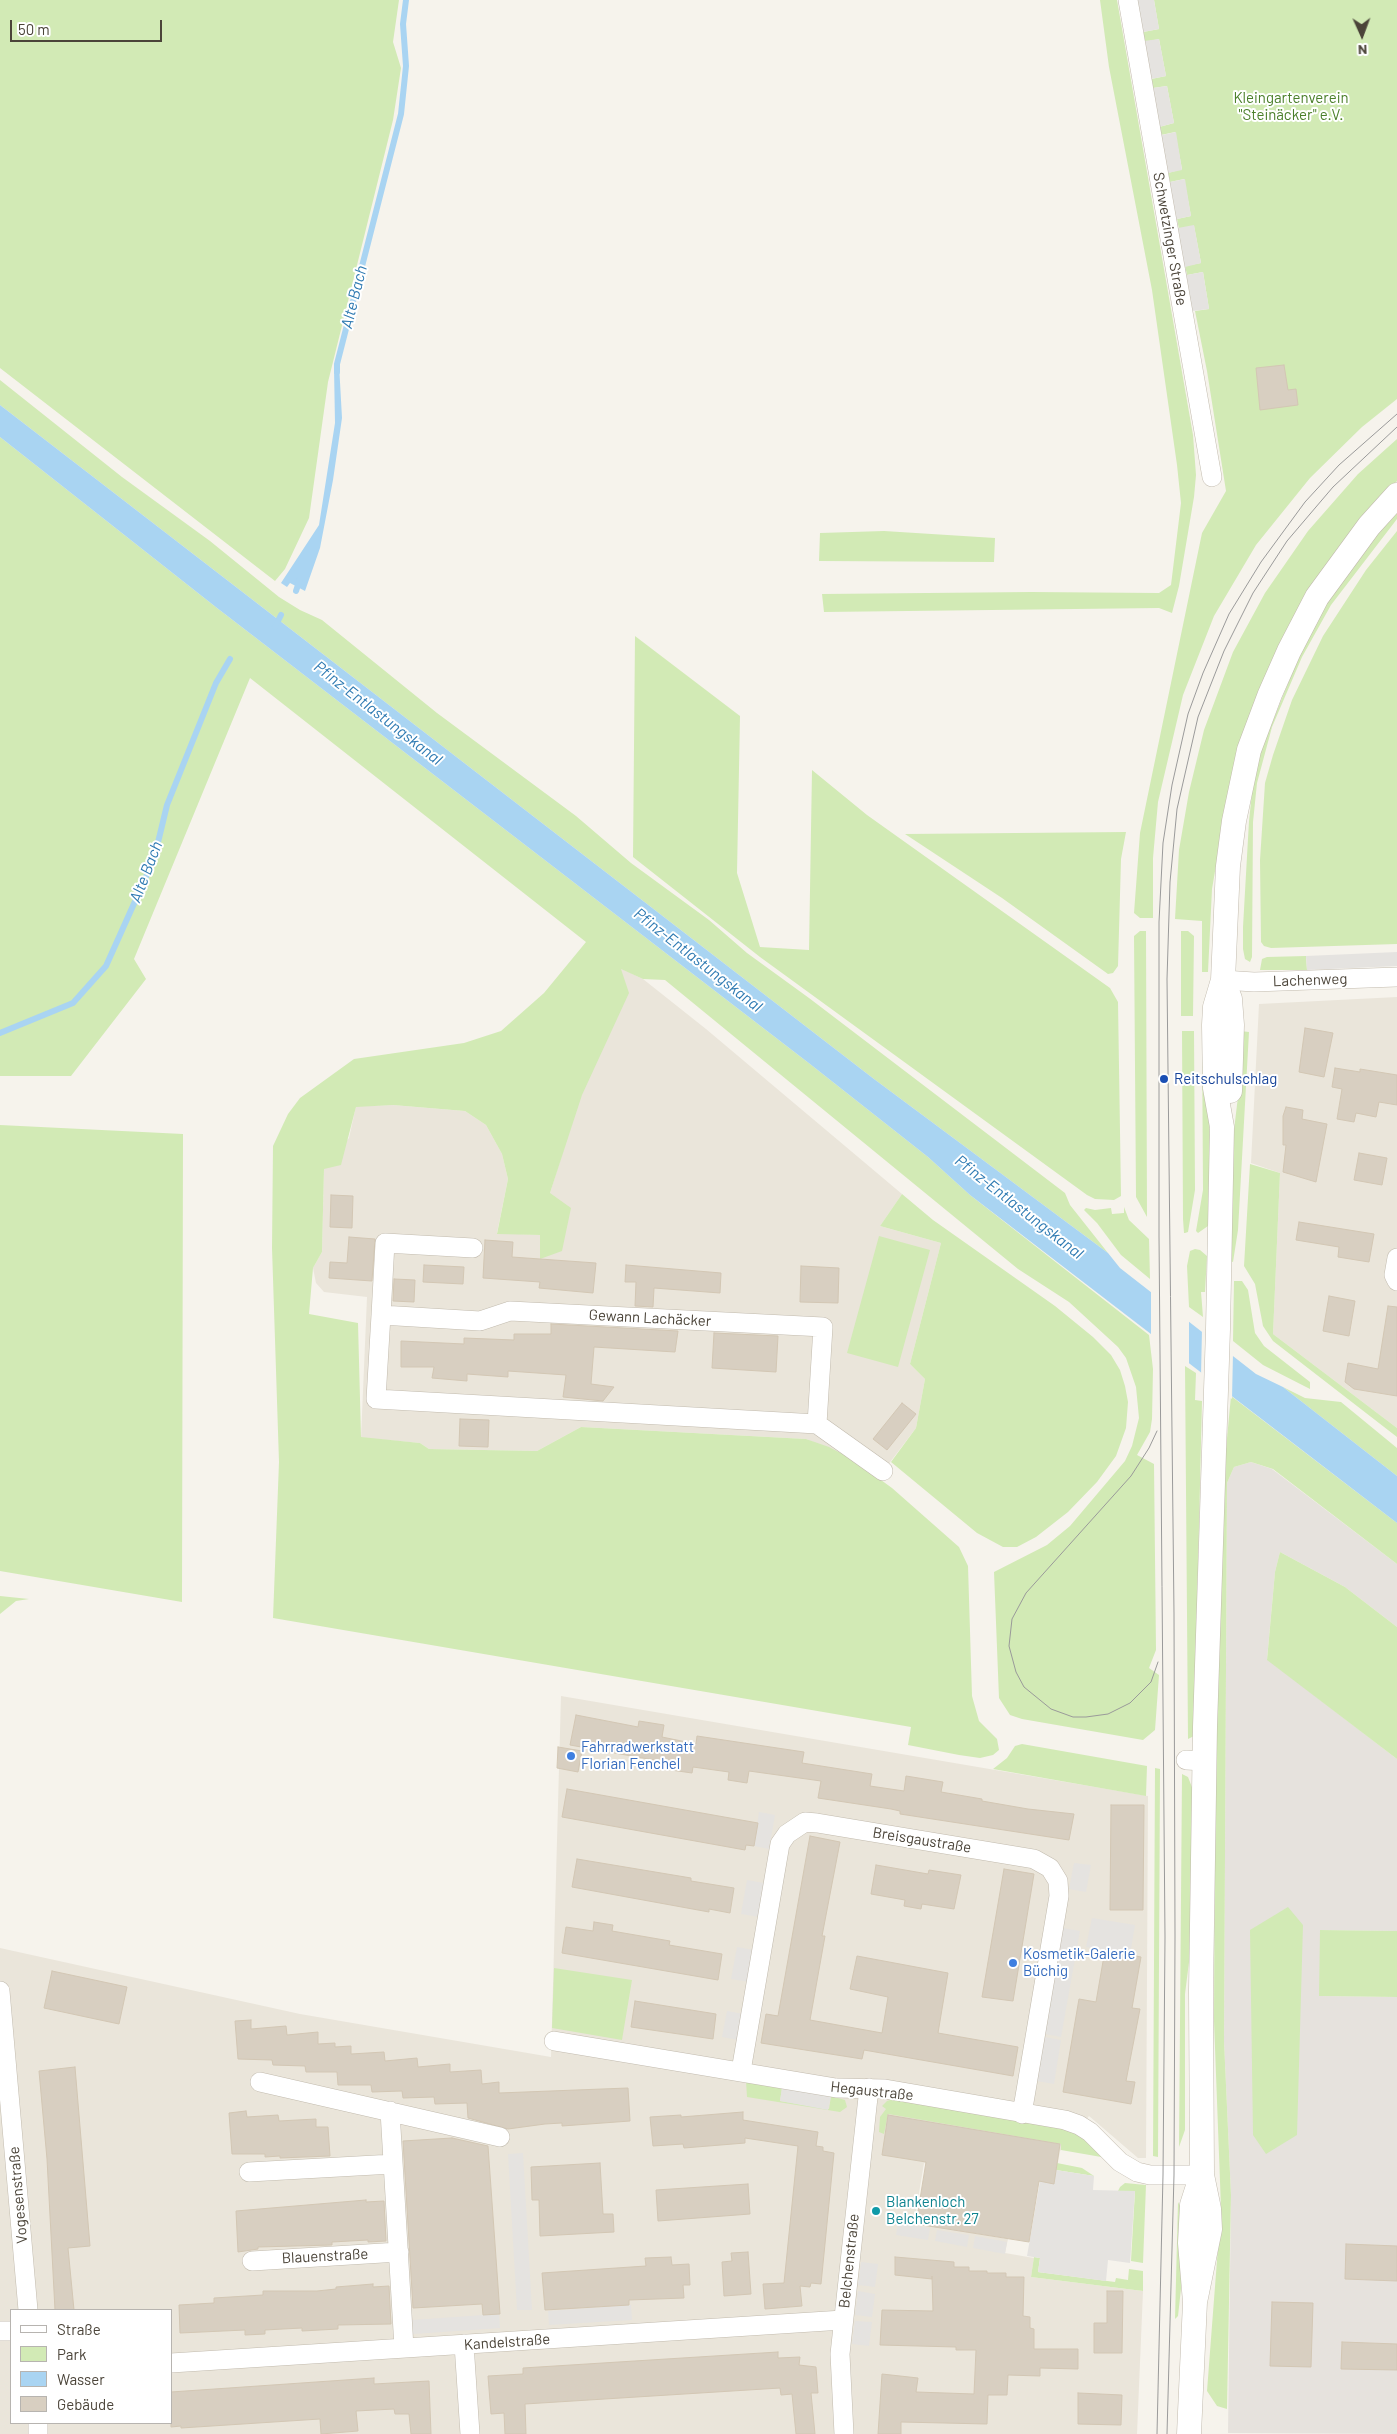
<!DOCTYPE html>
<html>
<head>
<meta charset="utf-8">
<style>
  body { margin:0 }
  #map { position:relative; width:1397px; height:2434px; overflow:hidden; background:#f6f3ec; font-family:Barlow,sans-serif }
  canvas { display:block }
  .legend { position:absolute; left:10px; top:2309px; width:162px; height:115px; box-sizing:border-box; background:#fff; border:1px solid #b7b4b0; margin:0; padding:6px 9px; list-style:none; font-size:15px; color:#4b4439 }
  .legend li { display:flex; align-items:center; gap:10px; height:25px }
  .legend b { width:25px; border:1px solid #b7b4b0 }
  .north { position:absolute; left:1337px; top:10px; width:50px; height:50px; -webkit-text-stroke:4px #fff; paint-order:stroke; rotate:178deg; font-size:14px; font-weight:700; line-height:20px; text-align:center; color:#4b4439 }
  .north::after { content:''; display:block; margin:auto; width:18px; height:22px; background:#4b4439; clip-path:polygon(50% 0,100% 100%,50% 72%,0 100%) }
  .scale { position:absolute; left:10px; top:20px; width:152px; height:22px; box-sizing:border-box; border:2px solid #4b4439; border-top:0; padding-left:6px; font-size:15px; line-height:18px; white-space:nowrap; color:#4b4439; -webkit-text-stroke:4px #fff; paint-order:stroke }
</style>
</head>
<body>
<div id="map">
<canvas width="1397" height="2434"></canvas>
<ul class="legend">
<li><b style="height:6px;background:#fff"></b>Straße</li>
<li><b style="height:14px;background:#d2eab5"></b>Park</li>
<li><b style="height:14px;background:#a9d4f2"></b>Wasser</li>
<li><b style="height:14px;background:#d8cfc1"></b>Gebäude</li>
</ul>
<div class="north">N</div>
<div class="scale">50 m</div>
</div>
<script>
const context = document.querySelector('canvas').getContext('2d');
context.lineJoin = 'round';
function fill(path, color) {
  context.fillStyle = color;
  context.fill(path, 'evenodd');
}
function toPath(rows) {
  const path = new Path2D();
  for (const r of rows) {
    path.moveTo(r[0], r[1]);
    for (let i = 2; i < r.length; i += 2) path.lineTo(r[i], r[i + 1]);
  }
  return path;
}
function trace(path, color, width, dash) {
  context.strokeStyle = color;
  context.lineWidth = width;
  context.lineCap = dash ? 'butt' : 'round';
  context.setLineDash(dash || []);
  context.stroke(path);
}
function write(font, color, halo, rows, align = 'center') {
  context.font = font + ' Barlow,sans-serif';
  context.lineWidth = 4;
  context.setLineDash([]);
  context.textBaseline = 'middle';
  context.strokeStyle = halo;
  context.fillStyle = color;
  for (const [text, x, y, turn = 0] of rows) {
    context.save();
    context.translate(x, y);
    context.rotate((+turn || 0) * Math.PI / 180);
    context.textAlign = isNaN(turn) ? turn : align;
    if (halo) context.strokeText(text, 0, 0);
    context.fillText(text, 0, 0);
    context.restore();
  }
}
const residential = toPath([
  [620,968,643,979,706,1029,902,1194,880,1226,941,1243,910,1364,925,1379,916,1428,878,1478,852,1459,806,1439,581,1427,537,1451,429,1449,420,1443,361,1438,367,1297,324,1292,316,1283,313,1268,322,1252,324,1168,349,1138,356,1106,393,1105,465,1111,486,1125,502,1154,508,1179,497,1233,540,1235,540,1258,550,1193],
  [1397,997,1397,1428,1273,1334,1280,1173,1251,1163,1259,1004],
  [561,1696,1148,1796,1146,2158,1138,2158,1089,2116,1060,2151,1054,2185,924,2163,914,2223,1008,2239,1005,2253,1034,2258,1031,2277,1143,2291,1137,2434,0,2434,0,1948,300,2014,551,2057],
  [11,2310,171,2310,171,2423,11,2423]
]);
const industrial = toPath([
  [1251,1462,1272,1469,1397,1564,1397,1627,1345,1587,1280,1552,1275,1572,1267,1659,1397,1759,1397,1931,1321,1930,1320,1996,1397,1997,1397,2434,1228,2433,1231,2195,1224,2041,1227,1483,1234,1467]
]);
const green = toPath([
  [0,0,399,0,393,42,401,68,393,120,328,382,309,518,285,569,275,581,0,368],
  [1100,0,1117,0,1193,435,1196,475,1194,497,1179,586,1172,613,1159,608,824,612,822,594,1031,592,1159,593,1171,585,1181,503,1177,465,1152,290,1109,67],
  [1154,0,1397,0,1397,399,1362,427,1310,478,1256,545,1214,616,1183,695,1158,802,1153,858,1153,918,1140,918,1134,913,1140,833,1202,533,1226,491,1207,371,1195,311,1209,309,1203,272,1187,275,1185,266,1201,263,1194,226,1179,229,1177,219,1191,216,1184,179,1170,182,1168,173,1182,169,1175,132,1161,135,1159,127,1174,123,1167,86,1153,88,1151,79,1166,76,1159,39,1145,42,1143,32,1159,29],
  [0,380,122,477,210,541,279,597,300,610,322,620,437,713,576,816,631,863,709,920,747,953,809,998,1065,1193,1070,1205,1108,1253,874,1079,0,405],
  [0,437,217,608,810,1064,928,1157,970,1195,1149,1335,1153,1369,1152,1419,1150,1432,1137,1455,1154,1464,1156,1650,1149,1668,1159,1675,1155,1730,1143,1740,1022,1719,1010,1715,999,1698,994,1572,1047,1545,1070,1526,1125,1461,1132,1446,1139,1418,1136,1387,1126,1358,1118,1347,1069,1302,1018,1269,665,980,643,979,621,969,629,993,582,1095,550,1193,571,1208,562,1251,540,1259,540,1235,497,1234,508,1179,502,1154,486,1125,465,1111,393,1105,356,1107,341,1165,324,1169,322,1252,313,1268,309,1314,358,1323,361,1437,420,1443,429,1449,537,1451,581,1427,806,1439,829,1447,852,1459,892,1488,959,1547,968,1566,972,1696,979,1721,997,1739,999,1750,993,1755,980,1758,959,1755,908,1745,911,1727,273,1618,279,1462,272,1248,273,1146,288,1114,300,1098,354,1059,464,1043,501,1031,544,993,586,942,250,678,134,959,146,979,71,1076,0,1076],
  [1397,439,1397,481,1376,502,1228,795,1212,889,1208,972,1202,972,1202,921,1175,919,1179,850,1189,792,1204,730,1233,652,1265,593,1308,531,1358,474],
  [1397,513,1397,519,1331,605,1302,657,1272,727,1257,783,1253,822,1252,957,1250,962,1245,959,1243,949,1243,927,1249,821,1253,783,1260,753,1299,656,1327,603,1377,535],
  [884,531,995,538,994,562,819,561,820,533],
  [1397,531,1397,944,1271,948,1264,946,1261,942,1260,860,1265,783,1273,755,1292,700,1323,636,1366,570],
  [635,636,740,716,737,873,760,947,809,950,812,770,867,815,1110,988,1118,1002,1121,1196,1114,1200,1095,1199,1087,1195,760,957,633,857],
  [1126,832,1121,859,1118,966,1113,973,1108,974,1002,898,905,834],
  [1140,931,1146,931,1147,1217,1136,1197,1134,936],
  [1181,931,1188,931,1194,936,1193,1016,1181,1016],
  [1306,956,1307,970,1260,970,1262,959,1267,957],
  [1206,1030,1206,1083,1211,1148,1208,1226,1198,1233,1196,1231,1203,1190,1202,1032],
  [1182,1031,1194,1031,1195,1190,1188,1232,1185,1233,1184,1233,1183,1219],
  [1240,1031,1249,1032,1238,1230,1233,1262,1230,1261,1232,1147,1239,1088],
  [0,1125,183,1134,182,1602,0,1571],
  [1250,1164,1280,1173,1273,1334,1397,1428,1397,1437,1273,1341,1263,1326,1255,1284,1244,1266],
  [902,1194,933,1220,1055,1306,1093,1337,1111,1355,1120,1370,1125,1386,1128,1402,1126,1428,1116,1456,1097,1482,1068,1512,1036,1537,1017,1547,1003,1547,977,1533,891,1462,916,1428,925,1379,910,1364,941,1243,880,1226],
  [1124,1207,1129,1220,1149,1239,1150,1279,1121,1255,1097,1223,1084,1210,1086,1208,1095,1210,1111,1208,1112,1214,1124,1213],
  [879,1236,930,1250,898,1367,847,1353],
  [1195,1249,1200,1250,1207,1256,1205,1292,1201,1292,1203,1317,1189,1307,1187,1266,1190,1251],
  [1234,1281,1242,1281,1248,1290,1255,1333,1264,1346,1310,1382,1310,1389,1263,1365,1233,1341],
  [1185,1366,1196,1373,1195,1400,1202,1401,1194,1736,1188,1739],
  [1283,1387,1305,1398,1341,1402,1397,1448,1397,1476],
  [1231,1396,1397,1523,1397,1564,1273,1469,1251,1462,1234,1467,1227,1483,1224,2041,1231,2195,1227,2409,1217,2406,1207,2391,1221,2208,1214,2021,1215,1760,1225,1459],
  [1280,1552,1345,1587,1397,1627,1397,1759,1267,1660,1275,1572],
  [0,1596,29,1599,16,1601,0,1614],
  [1022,1744,1147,1766,1146,1796,993,1769,1007,1758,1015,1746],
  [1155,1768,1160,1769,1158,2157,1153,2156],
  [1182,1774,1188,1777,1195,1795,1192,1938,1185,1994,1185,2130,1179,2147],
  [1288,1907,1303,1925,1297,2135,1266,2154,1253,2135,1250,1930],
  [1320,1930,1397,1931,1397,1997,1319,1996],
  [554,1968,632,1980,622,2040,552,2028],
  [746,2081,782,2088,780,2101,829,2109,831,2096,845,2100,847,2107,840,2112,747,2097],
  [893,2099,1066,2127,1083,2135,1107,2158,1061,2150,1061,2144,888,2114,884,2134,879,2132,880,2117,886,2109,882,2106,887,2101],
  [1057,2163,1082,2168,1094,2176,1056,2170],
  [1125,2183,1146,2185,1143,2263,1131,2261,1135,2191,1118,2191,1120,2187],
  [1178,2202,1183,2212,1185,2252,1178,2316,1175,2319],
  [1034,2257,1040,2258,1038,2272,1115,2282,1116,2278,1128,2280,1129,2269,1143,2271,1143,2291,1031,2277]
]);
const parking = toPath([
  [1128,0,1154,0,1159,29,1143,32,1144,41,1159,39,1166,76,1151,79,1153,88,1167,86,1174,123,1159,127,1162,135,1176,132,1182,170,1168,173,1170,182,1185,179,1191,216,1177,219,1178,228,1194,225,1201,263,1185,267,1187,275,1203,272,1209,309,1183,312],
  [1397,952,1397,966,1307,970,1306,956],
  [759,1812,775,1815,769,1849,754,1846],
  [1074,1863,1091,1865,1086,1892,1069,1889],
  [747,1880,764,1883,759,1917,741,1914],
  [1092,1918,1135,1925,1130,1955,1086,1947],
  [1063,1928,1080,1931,1061,2037,1045,2034],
  [737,1947,754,1950,749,1982,731,1979],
  [727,2011,743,2014,738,2040,722,2037],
  [1044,2037,1061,2040,1054,2084,1037,2081],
  [782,2088,831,2096,828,2110,780,2101],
  [523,2153,532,2310,517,2310,508,2154],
  [1056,2170,1094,2176,1093,2190,1135,2191,1130,2263,1108,2260,1106,2281,1038,2272,1040,2258,1027,2256,1040,2181,1054,2184],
  [898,2223,930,2228,928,2240,896,2235],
  [937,2230,969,2235,967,2247,935,2241],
  [975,2236,1007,2242,1005,2254,973,2248],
  [861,2262,878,2264,875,2287,858,2285],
  [858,2291,875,2294,872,2317,855,2315],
  [631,2305,632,2320,549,2325,548,2311],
  [499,2314,500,2328,413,2334,412,2320],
  [855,2321,872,2322,869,2346,852,2344]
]);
const water = toPath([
  [337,364,339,364,342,418,333,480,320,548,305,591,290,583,287,587,281,583,319,525,335,423,334,368],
  [0,405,874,1079,1108,1253,1120,1268,1256,1374,1283,1387,1397,1476,1397,1523,970,1195,928,1157,810,1064,217,608,0,437]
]);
const pier = toPath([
  [1151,1289,1189,1319,1189,1366,1151,1338],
  [1202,1329,1233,1353,1232,1399,1201,1376]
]);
const stream = toPath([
  [337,372,337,364,401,114,406,66,403,24,406,0],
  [296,591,300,579],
  [275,627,281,615],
  [0,1033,73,1003,106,966,154,859,167,805,216,683,230,659]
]);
const building = toPath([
  [1284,365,1288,390,1296,389,1298,405,1260,410,1256,368,1284,365],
  [1305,1028,1333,1033,1324,1077,1299,1072,1305,1028],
  [1335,1068,1360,1072,1360,1069,1397,1075,1397,1105,1379,1102,1376,1117,1356,1113,1354,1122,1337,1119,1342,1089,1332,1087,1335,1068],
  [1286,1107,1303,1110,1302,1119,1327,1124,1316,1182,1283,1172,1286,1145,1283,1145,1283,1116,1286,1107],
  [1359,1153,1387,1158,1382,1185,1354,1180,1359,1153],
  [331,1195,353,1196,352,1228,330,1227,331,1195],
  [1299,1222,1374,1234,1369,1262,1338,1257,1339,1247,1296,1240,1299,1222],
  [349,1237,375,1239,372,1281,329,1278,330,1262,347,1263,349,1237],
  [485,1240,513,1242,512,1257,596,1263,593,1293,539,1288,540,1282,483,1278,485,1240],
  [424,1265,464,1267,463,1284,423,1282,424,1265],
  [626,1265,721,1273,720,1293,654,1288,653,1307,635,1306,636,1282,625,1282,626,1265],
  [801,1266,839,1268,838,1303,800,1302,801,1266],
  [394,1279,415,1280,414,1302,393,1301,394,1279],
  [1329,1296,1355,1301,1349,1336,1323,1331,1329,1296],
  [1388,1306,1397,1307,1397,1396,1354,1389,1345,1382,1348,1363,1378,1369,1388,1306],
  [551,1324,678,1331,675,1352,594,1347,591,1384,614,1387,603,1401,563,1397,566,1375,508,1371,508,1377,467,1374,467,1381,432,1378,434,1367,401,1367,401,1341,464,1344,464,1338,514,1340,514,1334,551,1334,551,1324],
  [714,1333,778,1336,776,1372,712,1368,714,1333],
  [902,1403,916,1414,887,1450,873,1439,902,1403],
  [460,1419,489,1420,488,1447,459,1446,460,1419],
  [576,1715,638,1727,639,1721,664,1725,662,1737,696,1744,697,1736,804,1752,802,1763,872,1774,870,1786,904,1791,906,1776,943,1782,941,1792,982,1799,982,1801,1028,1809,1074,1814,1069,1840,900,1814,900,1811,891,1809,818,1798,821,1781,749,1771,747,1783,728,1780,729,1772,693,1767,692,1773,664,1769,665,1762,570,1745,576,1715],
  [558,1747,582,1751,578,1772,557,1768,558,1747],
  [567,1789,758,1823,754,1846,746,1845,745,1850,562,1817,567,1789],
  [1111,1805,1144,1805,1143,1910,1110,1910,1111,1805],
  [810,1836,840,1842,822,1936,825,1936,810,2020,882,2033,888,1997,850,1989,857,1956,948,1973,938,2033,1018,2047,1013,2076,864,2050,862,2059,761,2043,766,2014,778,2016,810,1836],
  [577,1859,691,1878,691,1881,734,1888,730,1913,709,1909,709,1912,572,1887,577,1859],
  [876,1865,928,1874,929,1870,961,1875,954,1909,922,1904,921,1909,904,1906,905,1900,871,1894,876,1865],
  [1004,1869,1034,1874,1013,2001,982,1997,1004,1869],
  [594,1922,613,1925,612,1931,670,1941,669,1945,722,1954,718,1980,562,1953,566,1927,593,1931,594,1922],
  [1105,1950,1141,1957,1132,2008,1140,2009,1126,2081,1135,2082,1131,2104,1063,2092,1079,1999,1096,2002,1105,1950],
  [52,1971,127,1987,119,2024,44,2008,52,1971],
  [635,2001,716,2014,713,2039,631,2027,635,2001],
  [251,2020,251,2029,286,2026,287,2035,318,2032,318,2044,335,2043,335,2047,351,2046,351,2054,384,2052,385,2061,417,2058,418,2067,450,2064,450,2072,481,2070,482,2084,499,2082,499,2093,628,2088,630,2121,562,2126,562,2123,545,2124,508,2129,468,2118,467,2103,435,2104,434,2097,403,2098,402,2091,372,2092,371,2085,338,2085,337,2072,306,2072,305,2066,273,2065,272,2060,238,2059,235,2021,251,2020],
  [75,2067,90,2246,68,2248,74,2310,55,2310,47,2159,39,2071,75,2067],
  [246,2111,247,2117,278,2115,279,2121,316,2119,316,2127,328,2127,330,2156,280,2158,280,2156,265,2157,265,2154,232,2154,229,2113,246,2111],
  [743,2112,743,2120,818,2132,816,2146,823,2147,823,2151,834,2153,821,2284,811,2283,810,2287,800,2286,802,2306,765,2309,763,2284,784,2283,798,2146,745,2138,745,2143,684,2148,683,2144,653,2146,650,2117,681,2115,681,2117,743,2112],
  [888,2115,1060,2144,1054,2184,1039,2181,1029,2242,916,2224,926,2162,882,2155,888,2115],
  [452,2138,488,2146,500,2314,483,2315,482,2304,413,2308,403,2141,452,2138],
  [600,2163,603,2214,613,2214,614,2232,540,2236,539,2200,532,2200,531,2167,600,2163],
  [748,2184,750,2214,658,2221,656,2190,748,2184],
  [366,2200,366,2202,384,2201,386,2241,368,2242,368,2240,332,2242,332,2245,258,2247,258,2249,238,2252,236,2211,366,2200],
  [1346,2244,1397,2246,1397,2281,1345,2279,1346,2244],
  [748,2252,751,2294,724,2296,722,2262,732,2261,731,2253,748,2252],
  [671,2257,672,2265,689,2264,690,2285,683,2285,684,2298,629,2300,629,2305,545,2310,542,2273,646,2266,645,2258,671,2257],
  [895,2257,954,2262,954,2267,969,2267,969,2271,987,2271,987,2273,1006,2273,1006,2277,1024,2277,1023,2316,1030,2317,1030,2328,1034,2329,1034,2349,1078,2349,1078,2369,1040,2368,1040,2376,1008,2375,1007,2395,988,2395,987,2424,901,2422,901,2434,878,2434,882,2374,918,2378,916,2392,974,2394,976,2350,956,2350,956,2347,880,2345,882,2310,933,2311,932,2276,932,2279,895,2275,895,2257],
  [373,2284,373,2287,389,2286,391,2324,338,2325,338,2329,302,2331,302,2328,283,2329,265,2330,265,2334,245,2335,245,2330,180,2333,179,2305,214,2303,214,2298,263,2295,263,2291,317,2291,336,2289,336,2287,373,2284],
  [1107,2291,1123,2291,1122,2353,1094,2353,1094,2323,1107,2323,1107,2291],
  [1272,2302,1313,2303,1311,2367,1270,2366,1272,2302],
  [1342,2342,1397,2344,1397,2370,1341,2369,1342,2342],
  [778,2352,778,2358,800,2357,799,2365,816,2367,818,2393,811,2393,815,2434,796,2434,792,2394,781,2395,780,2388,525,2404,526,2434,505,2434,504,2413,491,2414,488,2376,523,2374,523,2368,778,2352],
  [374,2378,374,2384,429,2381,431,2434,411,2434,409,2414,395,2414,394,2409,356,2411,358,2431,321,2434,320,2419,181,2428,181,2426,171,2427,171,2392,374,2378],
  [1078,2393,1122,2395,1121,2425,1078,2424,1078,2393]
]);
const minor = toPath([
  [1128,0,1212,477],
  [1223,980,1254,982,1397,977],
  [1397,1258,1394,1275,1397,1281],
  [510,1311,823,1327,817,1424,376,1399,381,1315,480,1321,510,1311],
  [381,1315,385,1243,473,1248],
  [817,1424,883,1471],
  [1186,1760,1205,1761],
  [0,1991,28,2310],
  [554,2041,836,2088,885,2089,1065,2120,1079,2125,1090,2132,1120,2162,1137,2172,1150,2175,1202,2175],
  [741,2071,780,1844,787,1834,805,1822,817,1823,1034,1859,1050,1868,1058,1881,1059,1896,1022,2114],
  [260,2082,500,2137],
  [390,2111,404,2348],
  [249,2172,393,2164],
  [252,2261,399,2252],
  [0,2331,11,2331],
  [464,2344,470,2434],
  [171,2363,843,2320],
  [38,2423,38,2434],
  [844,2434,840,2354,869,2088]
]);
const tertiary = toPath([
  [1224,983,1230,999,1232,1025,1230,1091],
  [1195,2302,1210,2229,1209,2209,1202,2175,1201,1990,1205,1727,1218,1329,1222,1127,1215,1088,1214,1025,1215,1007,1223,980,1228,866,1234,821,1249,750,1270,694,1289,651,1317,597,1369,526,1397,495],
  [1189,2434,1195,2302,1190,2243,1192,2205,1200,2180]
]);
const tram = toPath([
  [1157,1431,1149,1448,1131,1476,1026,1593,1012,1619,1009,1646,1016,1672,1024,1687,1051,1709,1073,1717,1086,1717,1108,1714,1130,1703,1151,1682,1158,1662],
  [1157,2434,1163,2175,1165,1937,1159,1236,1159,922,1163,843,1172,785,1188,714,1203,673,1229,614,1261,562,1305,502,1339,465,1397,414],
  [1167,2434,1174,2175,1175,1936,1174,1614,1167,979,1170,882,1177,809,1198,717,1224,651,1253,593,1287,541,1333,487,1397,427]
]);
const markers = [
  [1164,1079,5,"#1a4fb4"],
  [571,1756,5,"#3f7fe0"],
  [1013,1963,5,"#3f7fe0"],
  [876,2211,5,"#0f9aa8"]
];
const parkNames = [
  ["Kleingartenverein",1291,98],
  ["\"Steinäcker\" e.V.",1291,115]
];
const streetNames = [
  ["Schwetzinger Straße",1170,239,80],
  ["Lachenweg",1310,980,-2],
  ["Gewann Lachäcker",650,1318,3],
  ["Breisgaustraße",922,1840,9],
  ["Hegaustraße",872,2091,6],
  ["Vogesenstraße",18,2195,-95],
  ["Blauenstraße",325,2256,-3],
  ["Belchenstraße",849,2261,-84],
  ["Kandelstraße",507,2342,-4]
];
const transitNames = [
  ["Reitschulschlag",1174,1079]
];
const shopNames = [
  ["Fahrradwerkstatt",581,1747],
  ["Florian Fenchel",581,1764],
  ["Kosmetik-Galerie",1023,1954],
  ["Büchig",1023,1971]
];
const cultureNames = [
  ["Blankenloch",886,2202],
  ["Belchenstr. 27",886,2219]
];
const waterNames = [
  ["Alte Bach",354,297,-76],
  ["Pfinz-Entlastungskanal",378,713,38],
  ["Alte Bach",146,872,-69],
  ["Pfinz-Entlastungskanal",698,960,38],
  ["Pfinz-Entlastungskanal",1019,1207,38]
];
fill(residential, '#eae5da');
fill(industrial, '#e6e2dd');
fill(green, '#d2eab5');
fill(parking, '#e5e3e0');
fill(water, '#a9d4f2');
fill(pier, '#f6f3ec');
trace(stream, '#a9d4f2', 6);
fill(building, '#d8cfc1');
trace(building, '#d3c7b4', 1);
trace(minor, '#c2bbae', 20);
trace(tertiary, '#c2bbae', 25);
trace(minor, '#fff', 19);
trace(tertiary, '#fff', 24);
trace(tram, '#9a9a9a', 1);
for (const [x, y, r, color] of markers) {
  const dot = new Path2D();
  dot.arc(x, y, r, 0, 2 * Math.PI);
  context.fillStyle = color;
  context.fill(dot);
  trace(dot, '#fff', 2);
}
write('15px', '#4a7f2a', '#fff', parkNames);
write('15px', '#4b4439', '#fff', streetNames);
write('15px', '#164399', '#fff', transitNames, 'left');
write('15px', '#366cbe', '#fff', shopNames, 'left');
write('15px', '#0d838f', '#fff', cultureNames, 'left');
write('italic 16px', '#2e7ab2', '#fff', waterNames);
</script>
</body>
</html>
